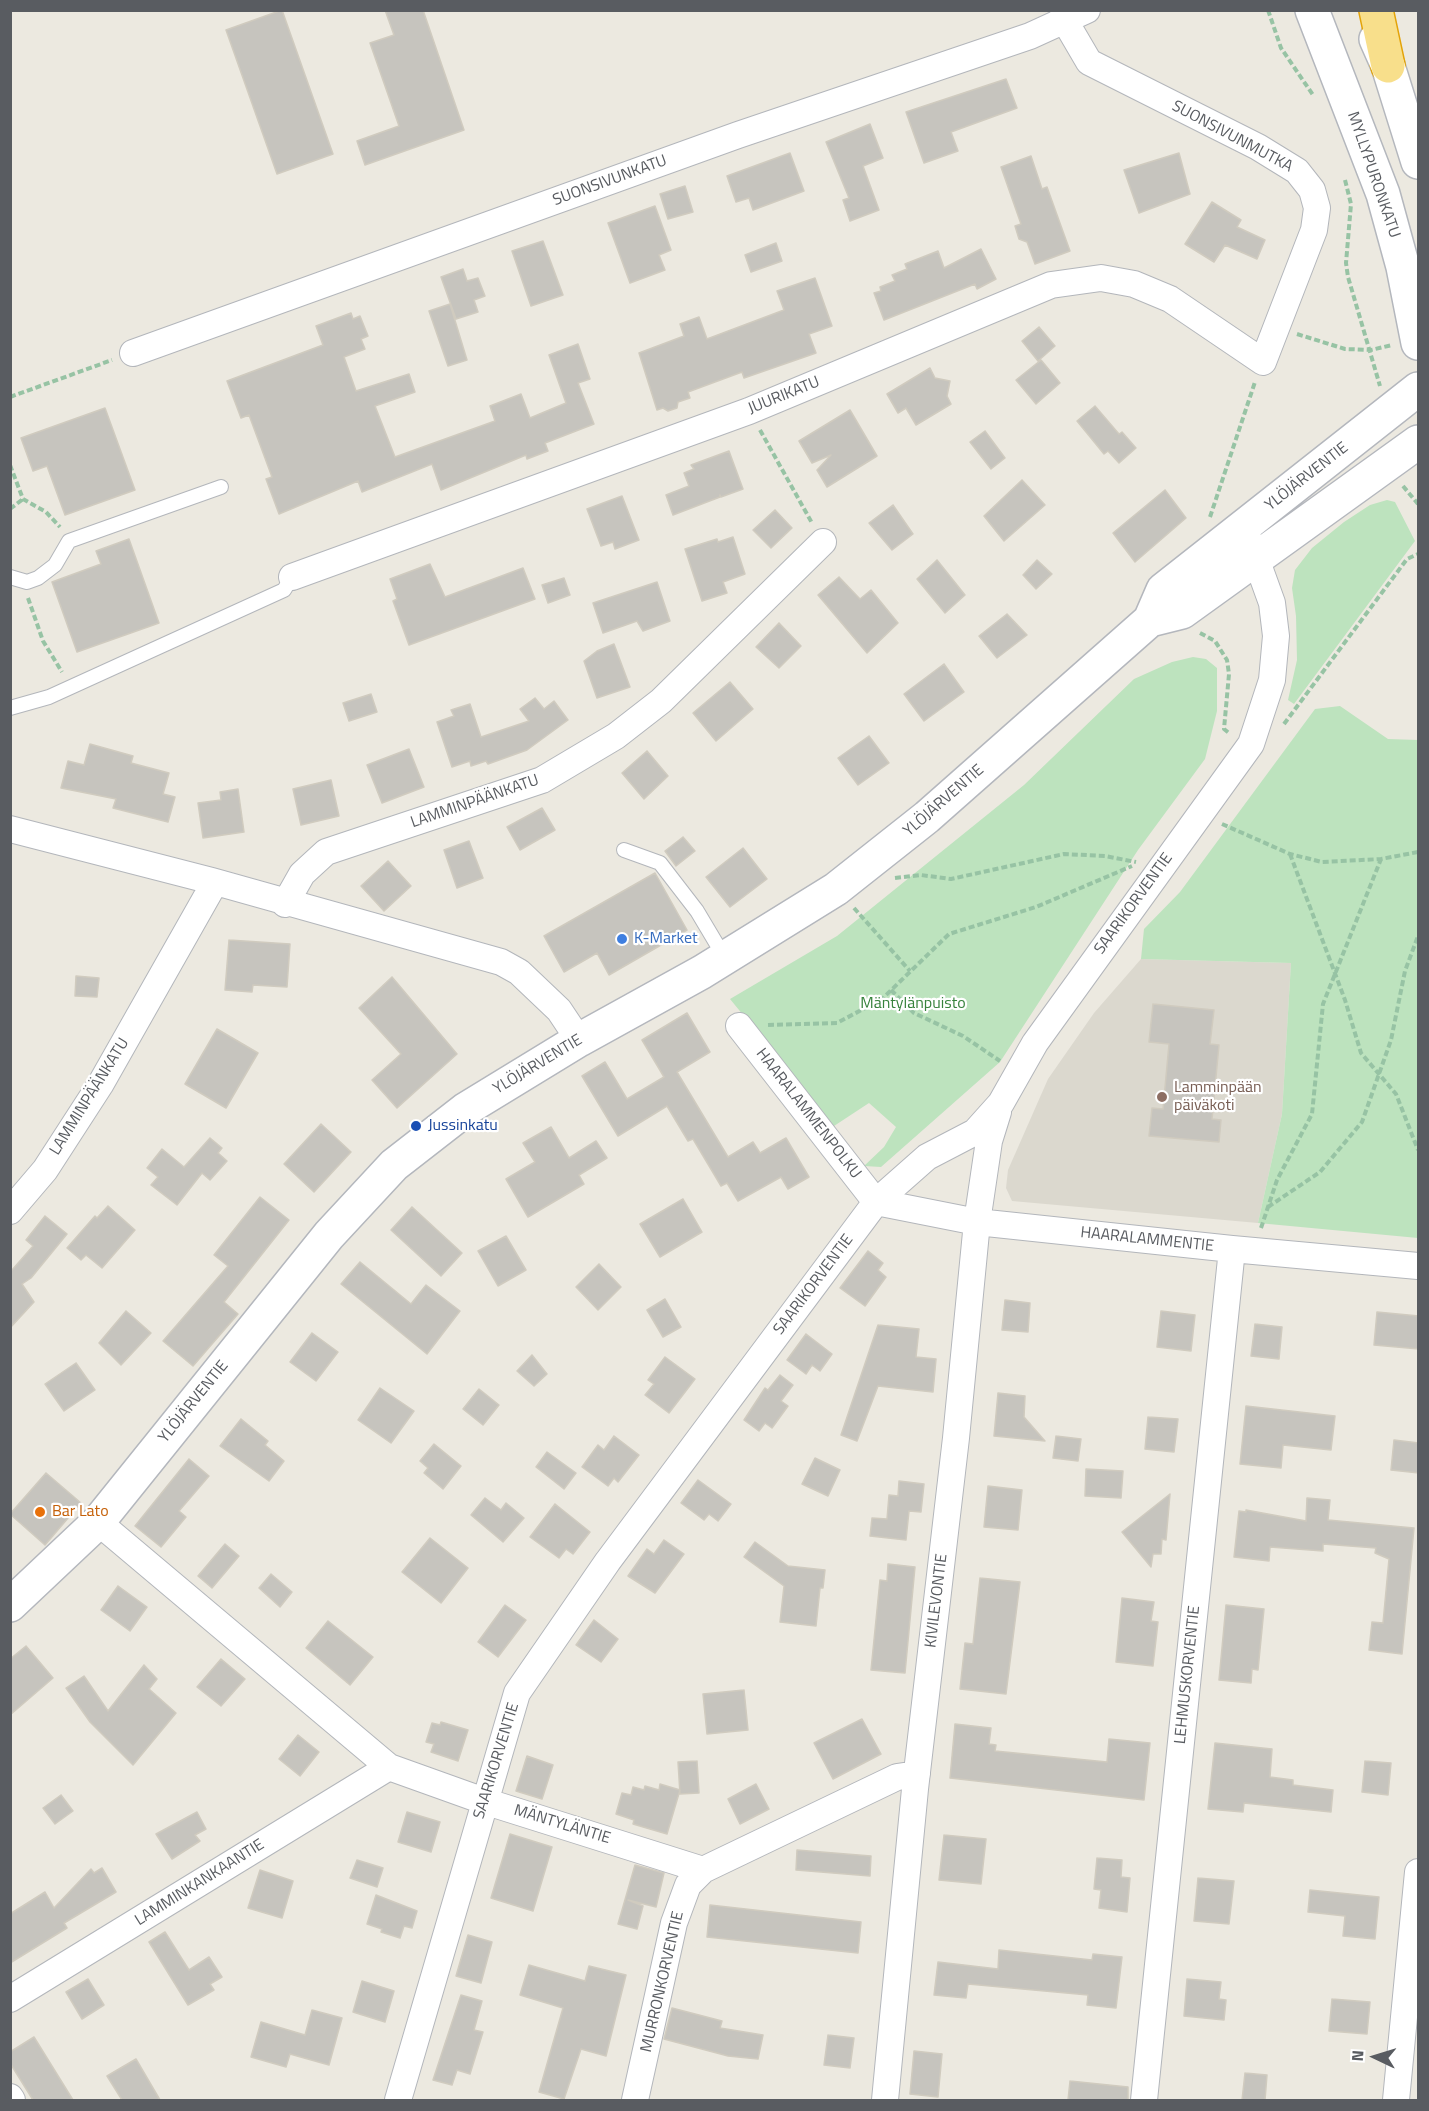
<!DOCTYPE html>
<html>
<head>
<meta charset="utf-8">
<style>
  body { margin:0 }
  #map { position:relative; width:1429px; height:2111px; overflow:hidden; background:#ece9e0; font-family:"Titillium Web",sans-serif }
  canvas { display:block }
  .frame { position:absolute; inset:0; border:12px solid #595c61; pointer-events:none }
  .north { position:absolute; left:1345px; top:2027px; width:60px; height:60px; -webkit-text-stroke:4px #fff; paint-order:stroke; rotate:274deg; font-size:16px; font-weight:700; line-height:24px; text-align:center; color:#595c61 }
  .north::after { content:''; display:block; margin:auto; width:21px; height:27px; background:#595c61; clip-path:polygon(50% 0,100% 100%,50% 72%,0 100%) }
</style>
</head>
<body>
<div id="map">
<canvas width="1429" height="2111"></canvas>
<div class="frame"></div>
<div class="north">N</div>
</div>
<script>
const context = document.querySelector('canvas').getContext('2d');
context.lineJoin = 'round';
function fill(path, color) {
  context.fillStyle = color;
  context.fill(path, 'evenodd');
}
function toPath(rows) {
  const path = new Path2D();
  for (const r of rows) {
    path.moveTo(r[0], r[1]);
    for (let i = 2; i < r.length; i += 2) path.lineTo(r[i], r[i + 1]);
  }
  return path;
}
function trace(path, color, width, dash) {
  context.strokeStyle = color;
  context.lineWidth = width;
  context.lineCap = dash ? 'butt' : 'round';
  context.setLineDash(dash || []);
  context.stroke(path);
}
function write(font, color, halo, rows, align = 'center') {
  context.font = font + ' "Titillium Web",sans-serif';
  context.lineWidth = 4.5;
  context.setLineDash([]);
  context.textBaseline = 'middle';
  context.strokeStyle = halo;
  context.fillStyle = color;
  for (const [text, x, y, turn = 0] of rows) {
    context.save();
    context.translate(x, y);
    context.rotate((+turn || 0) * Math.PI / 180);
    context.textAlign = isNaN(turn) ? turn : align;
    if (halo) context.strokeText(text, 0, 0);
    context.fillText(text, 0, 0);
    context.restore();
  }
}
const education = toPath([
  [1141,959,1291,963,1282,1114,1258,1223,1012,1201,1006,1188,1008,1170,1048,1079,1094,1013]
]);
const green = toPath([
  [1387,500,1395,502,1415,541,1294,704,1288,700,1297,660,1296,616,1292,588,1295,570,1312,548,1344,522,1370,505],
  [1193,657,1206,659,1217,668,1217,711,1205,759,1138,850,1000,1062,881,1167,864,1166,884,1147,896,1127,869,1103,834,1126,730,999,837,936,868,911,1024,785,1134,679,1172,662],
  [1340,706,1388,739,1418,740,1418,1238,1258,1223,1282,1114,1291,963,1141,959,1144,929,1180,892,1315,709]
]);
const building = toPath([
  [282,10,333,154,277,174,226,30,282,10],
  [385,10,423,10,464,130,365,165,357,141,399,126,370,43,394,35,385,10],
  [1006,79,1017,108,951,132,958,151,924,163,906,112,1006,79],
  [870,124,883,158,863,166,879,210,850,221,843,200,849,198,826,142,870,124],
  [790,153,804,191,753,210,749,198,736,202,727,176,790,153],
  [1179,153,1190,194,1139,213,1124,170,1179,153],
  [1031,156,1042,189,1047,187,1070,251,1035,264,1027,242,1019,239,1015,226,1021,224,1001,167,1031,156],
  [685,186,693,212,668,219,660,194,685,186],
  [1212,202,1241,220,1237,227,1265,240,1257,259,1225,245,1214,262,1185,244,1212,202],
  [655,206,671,250,659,255,665,270,630,283,608,223,655,206],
  [543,241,563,295,531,306,512,251,543,241],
  [776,243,782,261,751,272,745,255,776,243],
  [981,249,996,279,977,289,975,284,884,320,874,293,881,291,880,287,895,281,892,275,907,269,905,264,938,251,944,268,981,249],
  [463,269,467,281,478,278,485,296,474,300,478,312,456,319,441,277,463,269],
  [815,278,832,326,809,334,816,353,744,378,742,372,688,392,690,398,678,402,677,408,668,411,663,408,657,410,639,353,684,336,680,324,699,317,707,339,784,310,777,291,815,278],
  [450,304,467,360,448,366,429,311,450,304],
  [351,313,353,319,360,316,368,336,361,339,365,349,344,357,356,391,409,374,415,392,375,406,395,457,495,421,490,406,521,394,530,418,566,403,549,355,578,344,590,379,578,383,594,424,545,443,548,451,527,459,526,455,441,490,432,464,362,492,358,481,279,514,266,479,272,477,249,415,241,418,227,381,323,345,316,326,351,313],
  [1039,327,1055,346,1038,361,1022,341,1039,327],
  [1041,360,1060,383,1036,404,1016,380,1041,360],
  [930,368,935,378,950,381,947,396,951,404,916,425,906,408,898,413,887,394,930,368],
  [1095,406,1119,434,1122,432,1136,448,1119,463,1108,451,1104,454,1077,421,1095,406],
  [105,408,135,490,65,515,47,466,33,471,21,438,105,408],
  [850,410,877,456,827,487,817,470,831,455,812,463,799,441,850,410],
  [985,431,1005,458,991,469,970,442,985,431],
  [729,451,743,489,721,497,720,495,720,497,673,515,666,495,689,486,684,473,694,469,691,465,729,451],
  [1022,480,1045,505,1004,541,984,516,1022,480],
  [1165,490,1186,518,1135,562,1113,533,1165,490],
  [622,496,639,540,615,549,613,542,601,546,587,509,622,496],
  [893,505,913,534,892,550,869,523,893,505],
  [775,510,792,528,771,548,753,530,775,510],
  [733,537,745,574,723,582,727,593,702,601,685,549,717,539,718,542,733,537],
  [129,539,159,623,77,652,52,582,101,564,96,551,129,539],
  [937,560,965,595,945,613,917,579,937,560],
  [1037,560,1052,574,1036,589,1023,575,1037,560],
  [430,564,445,597,523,568,535,599,409,645,393,601,397,599,390,579,430,564],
  [839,577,860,599,871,590,898,623,867,653,818,595,839,577],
  [564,578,570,595,548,603,542,585,564,578],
  [657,582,670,621,643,631,637,621,603,633,593,603,657,582],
  [1007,614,1027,635,997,658,979,636,1007,614],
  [779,623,801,646,779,668,756,647,779,623],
  [614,644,630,687,597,698,584,661,597,651,614,644],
  [944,664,964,692,924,721,904,694,944,664],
  [730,682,753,709,716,741,693,713,730,682],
  [371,694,377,712,349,721,343,703,371,694],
  [535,698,544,709,554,701,568,720,527,750,488,764,486,761,471,766,470,761,452,767,437,722,454,716,451,710,470,704,481,737,529,721,520,709,535,698],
  [869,736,889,763,858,785,838,758,869,736],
  [90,744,133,756,131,763,169,773,163,794,175,797,168,822,113,808,116,799,61,788,68,761,84,765,90,744],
  [409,749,424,787,382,803,367,765,409,749],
  [647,751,668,776,644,799,622,773,647,751],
  [331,780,339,816,301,825,293,789,331,780],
  [238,789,244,832,203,838,198,803,221,800,220,792,238,789],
  [542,808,555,830,520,850,507,827,542,808],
  [683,837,695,851,676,866,665,851,683,837],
  [469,841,483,878,457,888,444,850,469,841],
  [743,848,767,879,730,907,706,877,743,848],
  [388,861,411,886,384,911,361,886,388,861],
  [655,873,687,930,609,975,597,953,564,972,544,936,655,873],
  [229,940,290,944,287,987,253,985,252,992,225,990,229,940],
  [76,976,99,978,97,997,75,996,76,976],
  [392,977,457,1054,397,1108,372,1080,401,1054,359,1008,392,977],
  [1153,1004,1214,1010,1210,1044,1219,1045,1212,1119,1221,1120,1219,1142,1149,1136,1152,1108,1163,1109,1169,1044,1149,1042,1153,1004],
  [687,1013,710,1052,677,1072,728,1157,753,1142,760,1153,786,1138,809,1177,788,1189,781,1177,738,1201,727,1183,721,1186,693,1139,688,1141,667,1106,618,1136,582,1076,605,1062,627,1099,664,1077,642,1040,687,1013],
  [217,1029,258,1053,226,1108,185,1084,217,1029],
  [321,1124,351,1152,314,1192,284,1164,321,1124],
  [551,1127,569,1158,596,1141,607,1158,579,1175,584,1184,528,1217,506,1179,535,1162,523,1143,551,1127],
  [210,1138,222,1148,218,1153,227,1161,210,1180,202,1173,177,1205,151,1185,158,1177,147,1168,162,1149,184,1167,210,1138],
  [260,1197,289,1220,224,1302,238,1314,193,1366,163,1341,228,1266,214,1255,260,1197],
  [683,1199,702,1232,660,1257,640,1224,683,1199],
  [108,1206,135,1230,102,1268,86,1255,81,1260,67,1248,95,1216,97,1218,108,1206],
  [412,1207,462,1253,441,1276,391,1230,412,1207],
  [45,1216,67,1234,31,1278,22,1284,34,1302,10,1328,10,1267,12,1270,33,1246,26,1240,45,1216],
  [506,1236,526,1270,498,1286,478,1251,506,1236],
  [868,1251,883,1263,878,1270,886,1277,865,1306,840,1288,868,1251],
  [360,1262,411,1304,426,1285,460,1311,427,1354,341,1284,360,1262],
  [599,1264,621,1287,598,1310,576,1287,599,1264],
  [665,1299,681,1327,663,1337,647,1310,665,1299],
  [1005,1300,1030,1303,1028,1332,1002,1330,1005,1300],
  [126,1311,151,1333,121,1365,99,1343,126,1311],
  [1161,1311,1195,1315,1191,1351,1157,1347,1161,1311],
  [1377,1312,1419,1316,1419,1349,1374,1345,1377,1312],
  [1255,1324,1282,1327,1279,1359,1251,1356,1255,1324],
  [878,1325,919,1329,916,1357,936,1359,933,1392,878,1386,857,1441,841,1435,878,1325],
  [312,1333,338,1352,316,1381,290,1362,312,1333],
  [806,1334,832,1354,820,1371,812,1365,806,1374,787,1360,806,1334],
  [532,1355,547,1374,534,1386,517,1371,532,1355],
  [665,1357,695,1379,669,1413,645,1395,654,1384,648,1380,665,1357],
  [76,1363,95,1390,64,1411,45,1384,76,1363],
  [780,1375,793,1385,781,1401,788,1406,772,1428,765,1423,759,1431,744,1420,765,1388,768,1390,780,1375],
  [380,1388,414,1411,391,1443,358,1420,380,1388],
  [479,1389,499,1405,483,1425,463,1409,479,1389],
  [998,1393,1025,1396,1024,1417,1045,1441,994,1436,998,1393],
  [1246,1406,1335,1416,1331,1450,1283,1445,1281,1468,1240,1464,1246,1406],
  [1148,1417,1178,1419,1174,1452,1145,1449,1148,1417],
  [241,1419,268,1441,265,1445,284,1461,269,1481,220,1446,241,1419],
  [614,1436,639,1455,618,1482,614,1478,608,1486,582,1467,598,1445,604,1450,614,1436],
  [1056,1436,1081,1439,1078,1461,1053,1458,1056,1436],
  [1394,1440,1419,1443,1419,1473,1391,1470,1394,1440],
  [434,1444,461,1466,443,1489,424,1473,428,1468,420,1461,434,1444],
  [547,1452,576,1473,564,1489,536,1467,547,1452],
  [815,1458,840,1470,828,1496,802,1484,815,1458],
  [189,1459,209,1476,179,1511,186,1517,161,1547,135,1526,189,1459],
  [1086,1469,1123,1471,1121,1498,1085,1496,1086,1469],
  [46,1473,81,1503,45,1545,10,1514,46,1473],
  [698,1480,731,1504,718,1521,709,1514,704,1520,681,1503,698,1480],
  [899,1481,924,1484,921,1512,909,1511,906,1540,870,1536,872,1518,887,1519,889,1495,898,1496,899,1481],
  [988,1486,1022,1490,1018,1530,984,1527,988,1486],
  [1170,1494,1166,1540,1162,1539,1161,1554,1153,1554,1151,1567,1122,1532,1170,1494],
  [485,1498,501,1510,506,1503,524,1518,503,1542,471,1515,485,1498],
  [1307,1498,1330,1500,1328,1520,1414,1528,1402,1654,1369,1650,1372,1622,1383,1623,1389,1559,1375,1553,1376,1548,1323,1544,1323,1551,1270,1547,1269,1561,1234,1557,1239,1511,1246,1512,1246,1510,1306,1521,1307,1498],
  [555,1504,590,1532,573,1554,566,1549,559,1558,530,1537,555,1504],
  [430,1538,468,1568,441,1603,402,1572,430,1538],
  [664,1540,684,1554,655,1593,628,1576,647,1549,654,1554,664,1540],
  [755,1542,788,1566,825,1570,823,1588,820,1588,816,1626,780,1622,784,1586,744,1557,755,1542],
  [225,1544,239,1556,212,1588,198,1576,225,1544],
  [888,1564,915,1567,905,1673,871,1670,880,1580,887,1581,888,1564],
  [271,1574,292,1592,280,1607,259,1588,271,1574],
  [980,1578,1020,1582,1006,1694,960,1689,965,1643,973,1644,980,1578],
  [118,1586,147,1607,130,1631,101,1610,118,1586],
  [1122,1598,1154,1602,1151,1621,1158,1622,1153,1666,1116,1662,1122,1598],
  [505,1605,526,1620,498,1657,478,1642,505,1605],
  [1226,1605,1264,1609,1258,1670,1252,1669,1251,1683,1219,1680,1226,1605],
  [594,1620,618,1639,601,1662,576,1645,594,1620],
  [328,1621,373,1657,350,1685,306,1648,328,1621],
  [26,1646,53,1678,10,1715,10,1659,26,1646],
  [221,1659,245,1679,221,1706,197,1687,221,1659],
  [144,1665,157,1679,149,1689,176,1713,133,1765,90,1722,66,1688,84,1676,108,1711,144,1665],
  [744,1690,748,1730,707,1734,703,1694,744,1690],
  [862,1719,881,1754,833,1779,814,1743,862,1719],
  [441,1722,468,1730,458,1761,431,1752,434,1744,426,1742,432,1723,440,1725,441,1722],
  [955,1724,991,1728,989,1744,996,1745,995,1751,1107,1762,1109,1739,1150,1743,1144,1800,950,1778,955,1724],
  [298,1735,319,1752,300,1776,279,1759,298,1735],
  [1215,1743,1272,1749,1270,1777,1293,1780,1293,1785,1333,1790,1331,1812,1244,1803,1243,1812,1208,1809,1215,1743],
  [527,1756,553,1765,542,1799,516,1791,527,1756],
  [697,1761,699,1793,680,1794,678,1762,697,1761],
  [1365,1761,1391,1763,1388,1795,1362,1792,1365,1761],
  [660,1784,680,1790,667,1834,633,1824,634,1820,616,1814,622,1793,631,1795,633,1787,644,1790,645,1786,659,1790,660,1784],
  [756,1784,769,1809,740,1824,728,1799,756,1784],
  [61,1795,73,1811,55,1824,43,1808,61,1795],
  [197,1812,206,1829,195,1835,200,1841,172,1859,156,1834,197,1812],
  [407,1812,440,1822,431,1852,398,1842,407,1812],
  [510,1834,552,1847,533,1911,491,1898,510,1834],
  [944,1835,986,1839,981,1884,939,1880,944,1835],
  [797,1850,871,1856,870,1876,796,1870,797,1850],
  [1097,1858,1122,1860,1121,1877,1130,1878,1127,1912,1099,1908,1101,1890,1094,1889,1097,1858],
  [357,1860,383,1868,377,1887,350,1878,357,1860],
  [635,1865,664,1873,656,1907,628,1900,643,1906,637,1929,618,1924,635,1865],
  [102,1868,116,1892,64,1923,67,1928,10,1963,10,1914,45,1892,54,1908,91,1869,94,1873,102,1868],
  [260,1870,293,1881,282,1918,248,1908,260,1870],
  [1198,1878,1234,1881,1229,1924,1194,1921,1198,1878],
  [1310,1890,1379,1897,1375,1939,1343,1936,1345,1916,1308,1912,1310,1890],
  [376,1895,417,1911,412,1928,404,1926,400,1938,381,1932,382,1929,367,1924,376,1895],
  [710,1905,861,1922,858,1953,707,1937,710,1905],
  [165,1932,189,1970,209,1957,222,1977,210,1984,214,1990,188,2005,149,1942,165,1932],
  [468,1935,492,1942,481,1983,456,1976,468,1935],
  [999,1950,1092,1960,1093,1954,1122,1957,1116,2008,1087,2005,1088,1995,968,1984,966,1998,934,1995,938,1962,998,1969,999,1950],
  [529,1965,585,1981,589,1966,626,1975,606,2056,581,2049,564,2099,539,2092,563,2008,520,1995,529,1965],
  [88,1979,104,2005,82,2019,66,1992,88,1979],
  [1187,1979,1221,1982,1219,1999,1226,2000,1224,2020,1184,2016,1187,1979],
  [362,1981,394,1991,385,2022,353,2012,362,1981],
  [461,1995,482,2001,474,2030,483,2032,470,2074,457,2070,452,2085,433,2080,461,1995],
  [1332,1999,1370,2002,1367,2034,1329,2031,1332,1999],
  [672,2008,722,2021,720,2028,763,2035,758,2059,728,2056,664,2039,672,2008],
  [312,2010,342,2018,329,2065,290,2054,286,2067,251,2057,261,2022,305,2035,312,2010],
  [828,2035,854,2038,850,2068,824,2065,828,2035],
  [34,2037,73,2100,33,2100,10,2063,10,2052,34,2037],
  [914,2051,942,2054,938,2097,910,2094,914,2051],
  [136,2059,160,2100,122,2100,107,2076,136,2059],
  [1245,2073,1267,2075,1265,2100,1242,2100,1245,2073],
  [1070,2081,1128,2087,1128,2100,1068,2100,1070,2081]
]);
const path = toPath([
  [1268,10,1281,48,1313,95],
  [1345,180,1351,204,1346,263,1348,277,1380,386],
  [1297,334,1345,349,1371,350,1392,345],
  [10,397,112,360],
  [760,430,812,523],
  [10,465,23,499,46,512,60,527],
  [1403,486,1418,504],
  [10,509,23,499],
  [1210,517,1255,382],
  [28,598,43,641,62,672],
  [1200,633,1215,641,1227,660,1229,674,1224,729,1229,733],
  [1284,724,1407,559,1418,554],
  [1222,824,1290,854,1322,862,1381,859,1418,852],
  [1290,854,1345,1000,1361,1053,1396,1094,1418,1150],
  [895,878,921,875,951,879,1064,854,1105,856,1136,862],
  [854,908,910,971],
  [891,990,914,1013,963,1036,1000,1061],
  [768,1025,837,1023,882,999,949,934,1036,907,1132,866],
  [1268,1207,1320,1172,1362,1122,1391,1040,1405,971,1418,936],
  [1261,1228,1277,1180,1312,1114,1323,1004,1381,859]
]);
const lane = toPath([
  [10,577,27,582,38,578,55,565,69,541,221,487],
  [10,708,49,697,284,590,292,577],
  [624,850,660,863,697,911,725,958]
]);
const street = toPath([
  [133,353,738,135,1030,36,1087,10],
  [292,577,749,411,1051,285,1101,278,1134,284,1170,299,1263,362,1314,230,1317,208,1312,190,1297,171,1258,147,1089,62,1065,21,1063,10],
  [10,829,212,881,501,962,519,972,559,1010,579,1040],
  [285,904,302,874,326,852,542,780,616,736,661,701,823,542],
  [739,1026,876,1202],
  [876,1202,977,1222,1232,1249,1418,1266],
  [10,1211,45,1170,100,1085,215,882],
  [98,1522,389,1767,484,1801,703,1870,897,1777,917,1774],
  [10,1999,389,1767],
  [10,2097,12,2100],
  [398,2100,517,1693,608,1561,876,1202,927,1157,975,1132,1001,1103,1035,1043,1251,744,1272,680,1276,636,1272,603,1250,542],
  [635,2100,674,1923,688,1885,703,1870],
  [885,2100,915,1789,956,1438,977,1222,989,1141,998,1112],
  [1144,2100,1232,1249],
  [1396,2100,1418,1872]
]);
const secondary = toPath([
  [1312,10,1383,194,1403,267,1418,343],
  [1376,39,1388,66,1418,162],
  [1150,620,1182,612,1418,442],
  [10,1605,98,1522,329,1235,394,1165,466,1109,579,1040,702,972,836,889,927,817,1150,620,1163,590,1418,389]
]);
const highway = toPath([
  [1376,10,1388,66]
]);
const markers = [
  [622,939,6,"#3f7fe0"],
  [1162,1097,6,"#8d6e63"],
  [416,1126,6,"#1a4fb4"],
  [40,1512,6,"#e8710a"]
];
const streetNames = [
  ["SUONSIVUNMUTKA",1232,137,28],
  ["MYLLYPURONKATU",1373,175,71],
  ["SUONSIVUNKATU",610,181,-20],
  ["JUURIKATU",784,396,-22],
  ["YLÖJÄRVENTIE",1307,477,-38],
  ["YLÖJÄRVENTIE",944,801,-41],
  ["LAMMINPÄÄNKATU",475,802,-19],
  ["SAARIKORVENTIE",1134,904,-54],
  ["YLÖJÄRVENTIE",538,1065,-31],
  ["LAMMINPÄÄNKATU",90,1097,-58],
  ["HAARALAMMENPOLKU",808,1114,52],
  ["HAARALAMMENTIE",1147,1240,6],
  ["SAARIKORVENTIE",814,1285,-53],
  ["YLÖJÄRVENTIE",194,1402,-51],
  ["KIVILEVONTIE",937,1601,-83],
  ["LEHMUSKORVENTIE",1188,1675,-84],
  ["SAARIKORVENTIE",497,1761,-73],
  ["MÄNTYLÄNTIE",562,1825,17],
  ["LAMMINKANKAANTIE",200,1883,-32],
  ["MURRONKORVENTIE",663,1982,-77]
];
const shopNames = [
  ["K-Market",634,939]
];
const parkNames = [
  ["Mäntylänpuisto",913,1004]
];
const educationNames = [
  ["Lamminpään",1174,1088],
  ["päiväkoti",1174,1106]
];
const transitNames = [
  ["Jussinkatu",428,1126]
];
const foodNames = [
  ["Bar Lato",52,1512]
];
fill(education, '#dbd8ce');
fill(green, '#bde3be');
fill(building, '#c6c4be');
trace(building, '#d0cbbf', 1.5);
trace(lane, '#b3b6bb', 16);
trace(street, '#b3b6bb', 28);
trace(secondary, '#b4b7bd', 36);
trace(highway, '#e3a309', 36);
trace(path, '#97c3a4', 4, [6, 3]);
trace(lane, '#fff', 14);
trace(street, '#fff', 26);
trace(secondary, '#fff', 33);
trace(highway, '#f8df8b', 33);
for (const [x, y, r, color] of markers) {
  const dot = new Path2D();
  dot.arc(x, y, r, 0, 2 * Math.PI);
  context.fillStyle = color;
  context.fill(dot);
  trace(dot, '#fff', 2);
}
write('16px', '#595c61', '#fff', streetNames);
write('16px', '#366cbe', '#fff', shopNames, 'left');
write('16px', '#37823c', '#fff', parkNames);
write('16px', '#785e54', '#fff', educationNames, 'left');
write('16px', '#164399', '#fff', transitNames, 'left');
write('16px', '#c56008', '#fff', foodNames, 'left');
</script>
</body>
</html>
